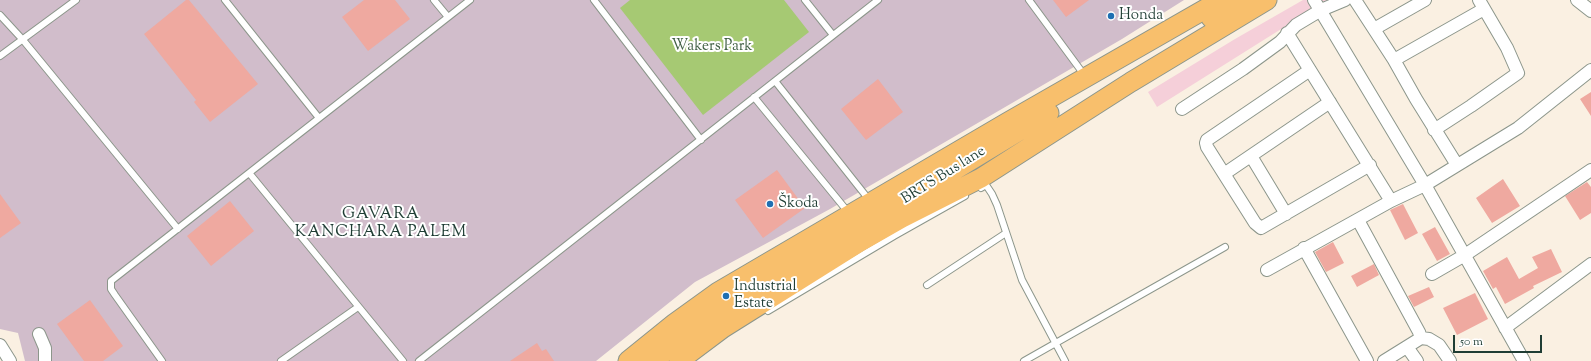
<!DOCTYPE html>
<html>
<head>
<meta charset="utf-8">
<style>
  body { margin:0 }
  #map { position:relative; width:1591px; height:361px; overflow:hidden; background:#faf0e2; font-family:"Sorts Mill Goudy",serif }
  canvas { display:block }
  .scale { position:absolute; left:1453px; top:335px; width:89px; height:18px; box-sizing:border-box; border:2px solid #1f3d34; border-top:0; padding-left:5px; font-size:12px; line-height:14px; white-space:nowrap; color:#1f3d34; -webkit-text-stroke:3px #fff; paint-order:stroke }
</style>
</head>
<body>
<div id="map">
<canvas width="1591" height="361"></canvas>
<div class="scale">50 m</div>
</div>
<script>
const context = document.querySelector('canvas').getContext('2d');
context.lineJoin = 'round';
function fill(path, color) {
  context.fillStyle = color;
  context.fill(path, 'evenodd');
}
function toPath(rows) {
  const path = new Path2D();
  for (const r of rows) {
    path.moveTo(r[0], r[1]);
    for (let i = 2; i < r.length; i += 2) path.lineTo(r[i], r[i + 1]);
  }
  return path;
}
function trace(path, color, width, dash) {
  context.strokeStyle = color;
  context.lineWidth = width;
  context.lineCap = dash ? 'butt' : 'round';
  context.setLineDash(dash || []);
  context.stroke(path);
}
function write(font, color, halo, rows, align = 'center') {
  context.font = font + ' "Sorts Mill Goudy",serif';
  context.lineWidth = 4;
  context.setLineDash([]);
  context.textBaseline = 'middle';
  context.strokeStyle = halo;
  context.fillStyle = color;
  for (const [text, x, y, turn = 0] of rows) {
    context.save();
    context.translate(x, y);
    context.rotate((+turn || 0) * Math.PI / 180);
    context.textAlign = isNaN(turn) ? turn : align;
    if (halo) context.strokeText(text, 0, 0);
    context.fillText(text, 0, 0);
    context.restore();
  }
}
const built = toPath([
  [1303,0,1332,0,1313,9,1157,107,1148,92,1235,39]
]);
const industrial = toPath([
  [0,0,1184,0,1122,39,830,209,695,282,596,361,25,361,18,333,0,329]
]);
const green = toPath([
  [630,0,784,0,809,32,703,115,620,8]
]);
const building = toPath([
  [186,0,189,0,258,84,210,122,194,102,196,100,144,34],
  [364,0,395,0,410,19,368,51,342,17],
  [1053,0,1089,0,1066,17],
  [878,79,903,112,866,140,841,109],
  [1591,92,1591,116,1580,99],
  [777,170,805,208,763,238,735,200],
  [1503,179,1520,206,1492,223,1476,198],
  [1587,182,1591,187,1591,213,1580,220,1565,196],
  [0,194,21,223,0,238],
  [230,201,254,231,211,266,187,236],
  [1403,204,1418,233,1405,240,1390,210],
  [1435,227,1450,254,1437,261,1422,234],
  [1333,242,1344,263,1326,272,1315,252],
  [1551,249,1562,272,1533,286,1534,288,1505,304,1496,287,1493,289,1483,271,1507,257,1519,279,1538,268,1532,257],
  [1374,264,1379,275,1357,287,1351,276],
  [1429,287,1434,297,1414,307,1408,296],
  [1475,293,1488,319,1457,335,1443,308],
  [90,300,123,346,103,361,84,361,57,324],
  [537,343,542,351,546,349,554,361,510,361]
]);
const service = toPath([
  [225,0,319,118],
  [434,0,448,17],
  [594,0,701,140],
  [805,0,833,35],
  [1029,0,1085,76],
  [0,15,23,40,178,229],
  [0,56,76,0],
  [775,81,870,201],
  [754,97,848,212],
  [250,174,403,361],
  [981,188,986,185,992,194,997,205,1022,280,1065,361],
  [927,285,1006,233],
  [768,311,894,236,965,196],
  [162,361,115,295,111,289,111,281,470,0],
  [281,361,358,307],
  [419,361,878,0],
  [1024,361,1225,247]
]);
const minor = toPath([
  [1314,0,1425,185,1524,361],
  [1355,0,1394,60,1416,99,1457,165],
  [1577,0,1591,11],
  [1374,29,1425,0],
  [1287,33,1391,201],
  [1394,60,1484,9],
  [1310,70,1207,140,1206,143,1207,147,1224,174,1255,223,1261,228,1370,165],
  [1182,109,1243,69,1280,42,1296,25,1321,10,1345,0],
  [1434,130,1471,106,1518,73,1507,48,1479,0],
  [1251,156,1286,214],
  [1224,174,1330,102],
  [1358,220,1419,332,1421,338],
  [1304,248,1367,361],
  [1267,270,1391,201,1425,185,1518,128,1591,70],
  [1432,274,1465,255,1591,170],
  [1505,328,1591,264],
  [39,334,45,348,45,361],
  [0,345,10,361],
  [1407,347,1417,361],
  [1384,361,1421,338,1429,339,1439,345,1450,361]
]);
const primary = toPath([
  [1211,18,1242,0],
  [628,361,675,323,718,292,1008,122,1221,0],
  [652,361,731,306,1049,113],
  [679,361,723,328,860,242,902,218,981,178,1131,82,1267,0]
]);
const markers = [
  [1111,16,4,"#1f6fb2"],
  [770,204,4,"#1f6fb2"],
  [726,296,4,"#1f6fb2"]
];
const poiNames = [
  ["Honda",1119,16],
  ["Škoda",778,204],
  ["Industrial",734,287],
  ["Estate",734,304]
];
const parkNames = [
  ["Wakers Park",712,47]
];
const streetNames = [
  ["BRTS Bus lane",944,176,-32]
];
const neighbourhoodNames = [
  ["GAVARA",381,215],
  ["KANCHARA PALEM",381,233]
];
fill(built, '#f5cfd9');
fill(industrial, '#d1bdcb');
fill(green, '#a6c973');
fill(building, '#efa9a0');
trace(service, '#8c968b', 8);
trace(minor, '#8c968b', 14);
trace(primary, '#8c968b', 21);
trace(service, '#fff', 6);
trace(minor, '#fff', 12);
trace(primary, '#f8bf6c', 19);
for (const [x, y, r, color] of markers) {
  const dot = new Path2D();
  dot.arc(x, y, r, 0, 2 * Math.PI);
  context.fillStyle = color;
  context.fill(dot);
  trace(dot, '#fff', 1.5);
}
write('15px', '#1f3d34', '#fff', poiNames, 'left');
write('15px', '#416044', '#fff', parkNames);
write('15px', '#1f3d34', '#fff', streetNames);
context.letterSpacing = '1px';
write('16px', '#1f3d34', '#fff', neighbourhoodNames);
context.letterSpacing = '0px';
</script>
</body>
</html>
